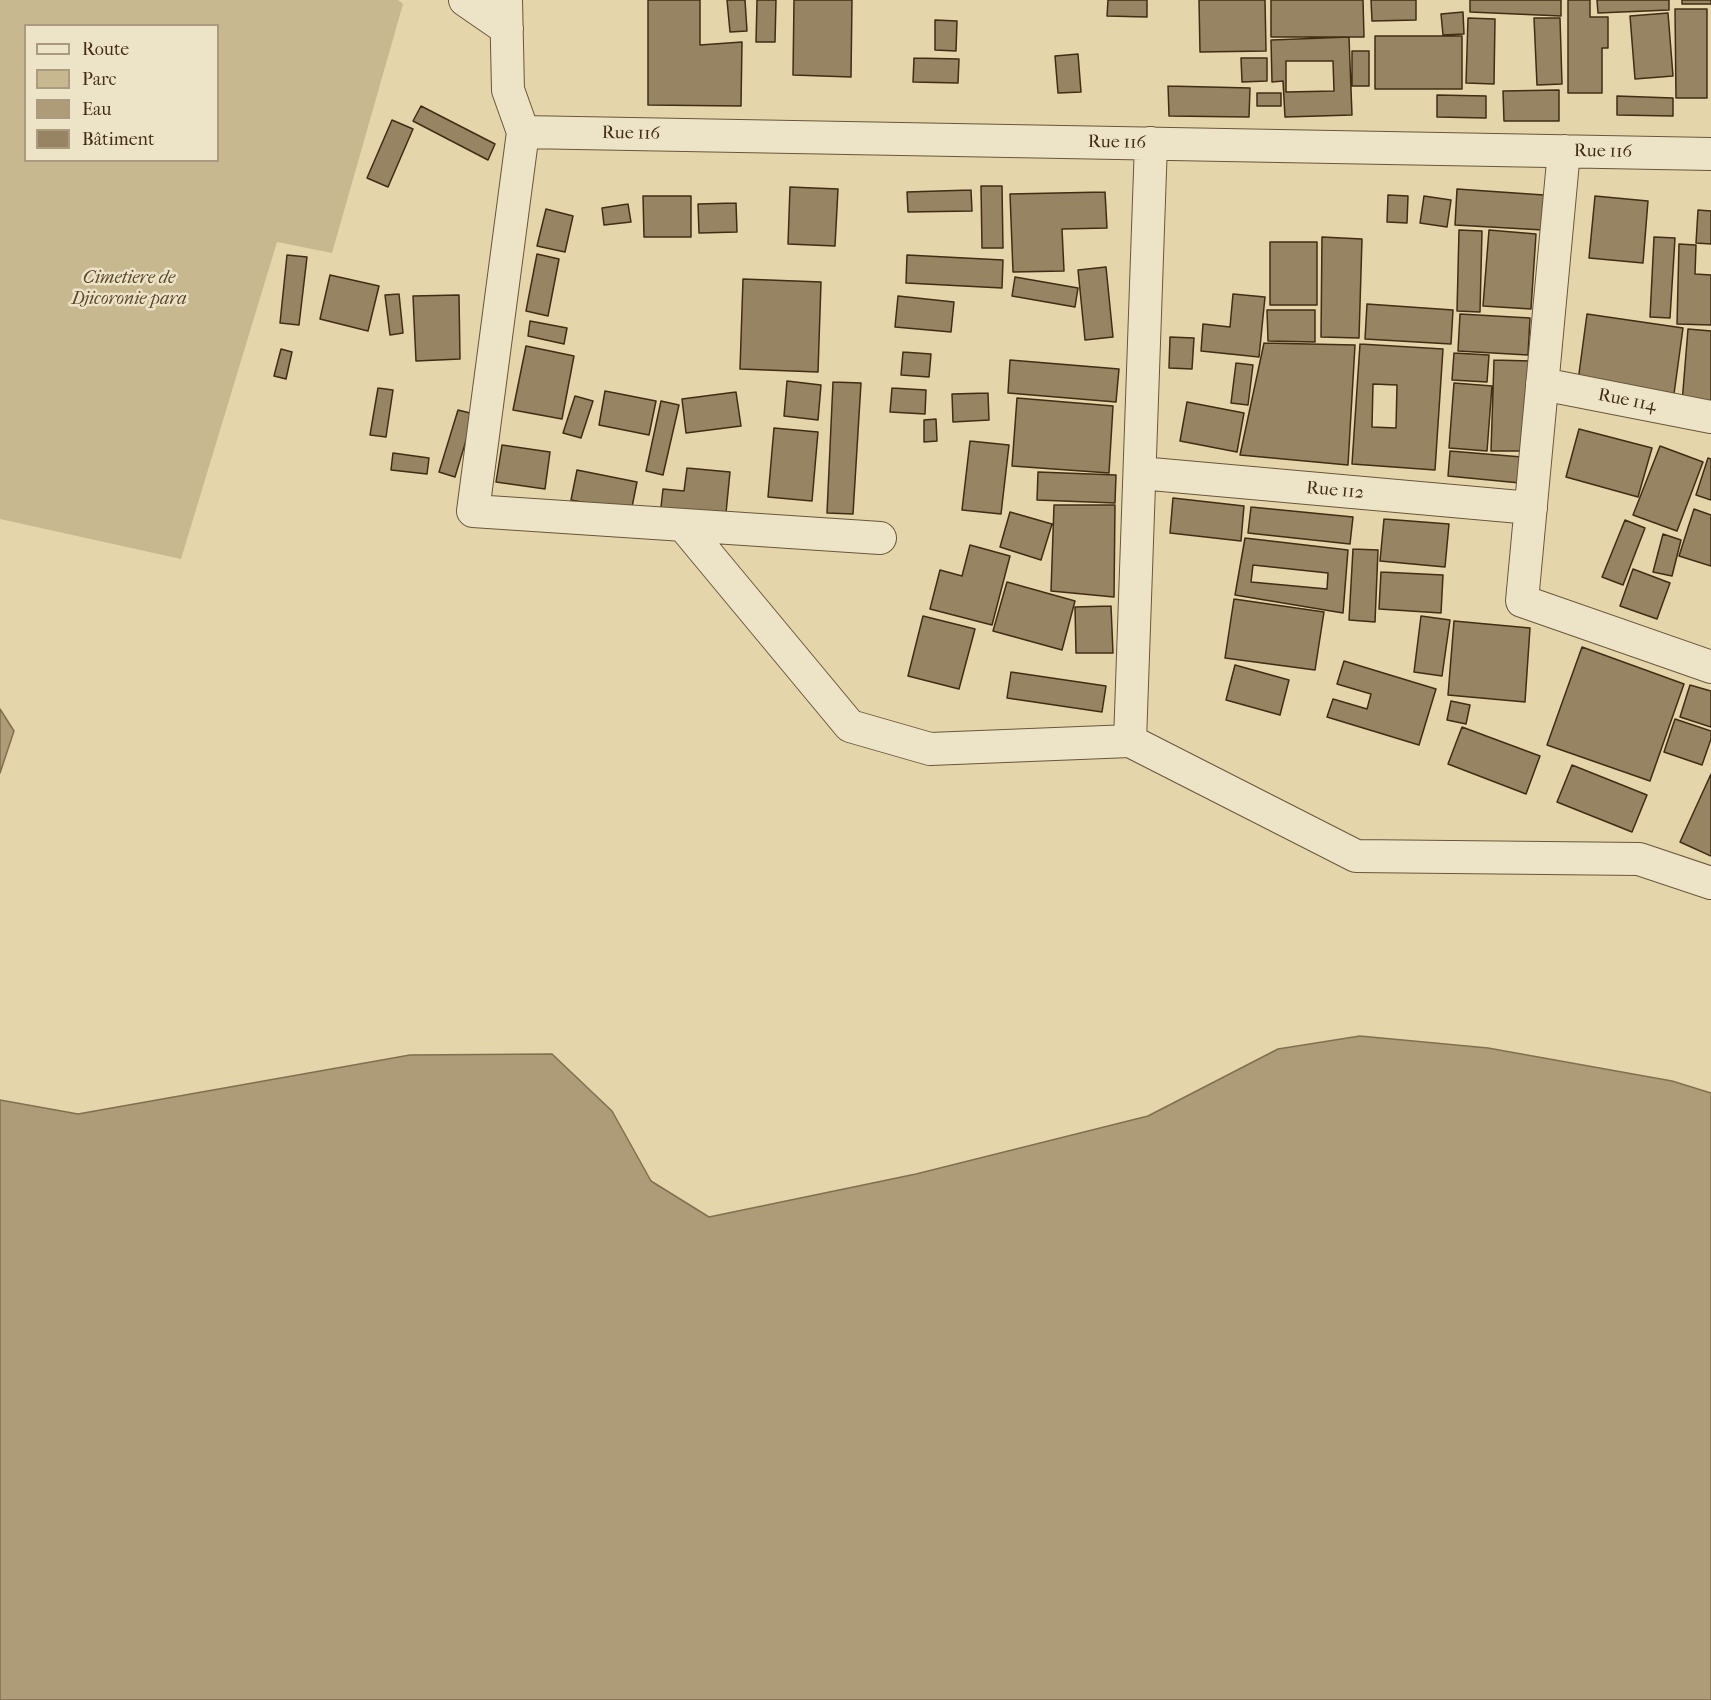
<!DOCTYPE html>
<html>
<head>
<meta charset="utf-8">
<style>
  body { margin:0 }
  #map { position:relative; width:1711px; height:1700px; overflow:hidden; background:#e4d5aa; font-family:"IM FELL French Canon",serif }
  canvas { display:block }
  .legend { position:absolute; left:24px; top:24px; width:195px; height:138px; box-sizing:border-box; background:#ede4c8; border:2px solid #a99a80; margin:0; padding:8px 10px; list-style:none; font-size:18px; color:#422c14 }
  .legend li { display:flex; align-items:center; gap:12px; height:30px }
  .legend b { width:30px; border:2px solid #a99a80 }
</style>
</head>
<body>
<div id="map">
<canvas width="1711" height="1700"></canvas>
<ul class="legend">
<li><b style="height:8px;background:#ede4c8"></b>Route</li>
<li><b style="height:16px;background:#c8b890"></b>Parc</li>
<li><b style="height:16px;background:#ad9c77"></b>Eau</li>
<li><b style="height:16px;background:#968462"></b>Bâtiment</li>
</ul>
</div>
<script>
const context = document.querySelector('canvas').getContext('2d');
context.lineJoin = 'round';
function fill(path, color) {
  context.fillStyle = color;
  context.fill(path, 'evenodd');
}
function toPath(rows) {
  const path = new Path2D();
  for (const r of rows) {
    path.moveTo(r[0], r[1]);
    for (let i = 2; i < r.length; i += 2) path.lineTo(r[i], r[i + 1]);
  }
  return path;
}
function trace(path, color, width, dash) {
  context.strokeStyle = color;
  context.lineWidth = width;
  context.lineCap = dash ? 'butt' : 'round';
  context.setLineDash(dash || []);
  context.stroke(path);
}
function write(font, color, halo, rows, align = 'center') {
  context.font = font + ' "IM FELL French Canon",serif';
  context.lineWidth = 5;
  context.setLineDash([]);
  context.textBaseline = 'middle';
  context.strokeStyle = halo;
  context.fillStyle = color;
  for (const [text, x, y, turn = 0] of rows) {
    context.save();
    context.translate(x, y);
    context.rotate((+turn || 0) * Math.PI / 180);
    context.textAlign = isNaN(turn) ? turn : align;
    if (halo) context.strokeText(text, 0, 0);
    context.fillText(text, 0, 0);
    context.restore();
  }
}
const green = toPath([
  [0,0,398,0,403,4,332,253,277,242,181,559,0,519],
  [26,26,218,26,218,160,26,160]
]);
const water = toPath([
  [0,709,14,731,0,773,0,709],
  [1360,1036,1488,1048,1672,1081,1711,1093,1711,1700,0,1700,0,1100,78,1114,410,1055,552,1054,612,1111,651,1181,709,1217,916,1174,1148,1116,1278,1049,1360,1036]
]);
const building = toPath([
  [648,0,700,0,700,45,742,42,741,106,648,105,648,0],
  [727,0,745,0,747,31,730,32,727,0],
  [757,0,776,0,775,42,756,42,757,0],
  [794,0,852,0,851,77,793,75,794,0],
  [1108,0,1147,0,1147,17,1107,16,1108,0],
  [1199,0,1265,0,1266,51,1200,52,1199,0],
  [1271,0,1363,0,1364,37,1271,37,1271,0],
  [1371,0,1416,0,1416,20,1372,21,1371,0],
  [1470,0,1561,0,1561,16,1470,12,1470,0],
  [1568,0,1590,0,1590,17,1608,17,1608,48,1602,48,1602,93,1568,93,1568,0],
  [1597,0,1669,0,1669,10,1598,13,1597,0],
  [1682,0,1711,0,1711,4,1682,4,1682,0],
  [1675,9,1707,9,1707,98,1676,98,1675,9],
  [1463,12,1464,34,1443,35,1441,14,1463,12],
  [1668,13,1673,76,1635,79,1630,16,1668,13],
  [1468,18,1495,19,1494,84,1466,83,1468,18],
  [1534,18,1560,18,1562,84,1537,85,1534,18],
  [935,20,957,21,956,51,935,50,935,20],
  [1375,36,1462,36,1462,89,1375,89,1375,36],
  [1349,37,1352,115,1285,117,1283,81,1272,82,1271,40,1349,37],
  [1286,61,1333,61,1334,91,1286,92,1286,61],
  [1352,51,1369,51,1369,86,1352,86,1352,51],
  [1078,54,1081,92,1058,93,1055,56,1078,54],
  [914,58,959,59,958,83,913,82,914,58],
  [1241,58,1267,58,1267,81,1242,82,1241,58],
  [1168,86,1250,88,1249,117,1169,116,1168,86],
  [1559,90,1559,121,1504,121,1503,91,1559,90],
  [1257,93,1281,93,1281,106,1257,106,1257,93],
  [1437,95,1486,96,1486,118,1437,117,1437,95],
  [1617,96,1673,98,1673,116,1617,115,1617,96],
  [421,106,495,144,488,160,413,121,421,106],
  [392,120,413,129,388,187,367,178,392,120],
  [981,186,1002,186,1003,248,982,248,981,186],
  [790,187,838,189,835,246,788,244,790,187],
  [1457,189,1544,195,1543,230,1455,225,1457,189],
  [971,190,972,211,908,212,907,192,971,190],
  [1105,192,1107,228,1062,229,1064,271,1013,272,1010,194,1105,192],
  [1388,195,1408,196,1407,223,1387,222,1388,195],
  [643,196,691,196,691,237,644,237,643,196],
  [1424,196,1451,200,1447,227,1420,223,1424,196],
  [1595,196,1648,201,1643,263,1589,258,1595,196],
  [736,203,737,232,699,233,698,204,736,203],
  [628,204,631,222,604,225,602,208,628,204],
  [546,209,573,216,565,252,537,246,546,209],
  [1698,210,1711,211,1711,244,1696,243,1698,210],
  [1459,230,1482,231,1480,312,1457,311,1459,230],
  [1489,230,1536,234,1531,309,1483,306,1489,230],
  [1322,237,1362,239,1359,338,1321,337,1322,237],
  [1654,237,1675,238,1670,318,1650,317,1654,237],
  [1270,242,1317,242,1317,305,1270,305,1270,242],
  [1679,244,1696,245,1695,274,1711,275,1711,325,1677,324,1679,244],
  [537,254,559,259,548,316,526,311,537,254],
  [287,255,307,257,299,325,280,323,287,255],
  [907,255,1003,260,1002,288,906,283,907,255],
  [1106,267,1113,337,1085,340,1078,270,1106,267],
  [330,275,379,286,368,331,320,319,330,275],
  [1015,277,1078,288,1075,307,1012,296,1015,277],
  [743,279,821,282,818,372,740,369,743,279],
  [399,294,403,333,390,335,385,295,399,294],
  [1233,294,1265,297,1259,357,1201,351,1203,324,1230,327,1233,294],
  [459,295,460,359,416,361,413,296,459,295],
  [898,296,954,302,951,332,895,327,898,296],
  [1367,304,1453,310,1451,344,1365,339,1367,304],
  [1267,310,1315,310,1315,342,1268,341,1267,310],
  [1460,314,1530,318,1528,355,1458,351,1460,314],
  [1587,314,1683,328,1674,394,1578,381,1587,314],
  [530,321,567,328,564,344,528,336,530,321],
  [1688,329,1711,331,1711,408,1682,403,1688,329],
  [1170,337,1194,338,1192,369,1169,368,1170,337],
  [1264,343,1355,345,1348,465,1240,455,1264,343],
  [1360,344,1443,349,1435,470,1352,464,1360,344],
  [1373,384,1397,385,1396,428,1372,427,1373,384],
  [526,346,574,356,562,419,513,410,526,346],
  [281,349,292,352,286,379,274,376,281,349],
  [903,352,931,354,929,377,901,375,903,352],
  [1454,353,1489,355,1487,382,1452,380,1454,353],
  [1010,360,1119,369,1116,402,1008,393,1010,360],
  [1494,360,1531,361,1529,451,1491,451,1494,360],
  [1236,363,1253,365,1248,405,1231,403,1236,363],
  [787,381,821,385,818,420,784,416,787,381],
  [833,382,861,383,853,514,827,513,833,382],
  [1454,383,1492,386,1487,451,1449,448,1454,383],
  [378,388,393,390,386,437,370,435,378,388],
  [892,388,926,390,925,414,890,412,892,388],
  [605,391,656,401,649,435,599,425,605,391],
  [736,392,741,426,686,433,682,399,736,392],
  [988,393,989,420,953,422,952,394,988,393],
  [575,396,593,401,581,438,563,433,575,396],
  [1017,398,1113,406,1109,473,1012,466,1017,398],
  [661,401,679,405,663,475,646,471,661,401],
  [1187,402,1244,413,1237,452,1180,441,1187,402],
  [458,410,474,414,455,477,439,472,458,410],
  [936,419,937,441,924,442,924,420,936,419],
  [774,428,818,432,812,501,768,497,774,428],
  [1579,429,1652,448,1638,497,1566,477,1579,429],
  [970,441,1009,445,1001,514,962,510,970,441],
  [502,445,550,452,545,489,496,482,502,445],
  [1660,446,1703,462,1677,531,1633,515,1660,446],
  [1450,451,1522,457,1520,483,1448,476,1450,451],
  [393,453,429,458,427,474,391,470,393,453],
  [1708,458,1711,459,1711,500,1696,495,1708,458],
  [687,468,730,472,725,523,660,516,663,489,684,491,687,468],
  [577,470,637,482,631,512,571,500,577,470],
  [1038,472,1116,475,1115,503,1037,500,1038,472],
  [1173,498,1244,506,1241,541,1170,533,1173,498],
  [1054,505,1115,505,1114,597,1051,591,1054,505],
  [1251,507,1353,517,1350,544,1248,533,1251,507],
  [1694,509,1711,515,1711,566,1679,556,1694,509],
  [1010,512,1052,524,1041,560,1000,547,1010,512],
  [1384,519,1449,524,1445,567,1380,561,1384,519],
  [1625,520,1645,528,1623,585,1602,577,1625,520],
  [1663,534,1681,540,1672,576,1653,572,1663,534],
  [1245,538,1348,550,1343,613,1235,595,1245,538],
  [1253,565,1328,573,1327,589,1251,582,1253,565],
  [970,545,1010,556,992,625,930,609,940,570,962,576,970,545],
  [1353,549,1378,550,1375,622,1349,620,1353,549],
  [1633,569,1670,583,1657,619,1620,606,1633,569],
  [1381,572,1443,575,1441,613,1379,609,1381,572],
  [1007,582,1075,601,1062,650,993,631,1007,582],
  [1234,599,1324,612,1315,670,1225,658,1234,599],
  [1111,606,1113,653,1076,653,1075,607,1111,606],
  [923,616,975,629,959,689,908,676,923,616],
  [1421,616,1450,620,1442,676,1414,672,1421,616],
  [1454,621,1530,628,1525,702,1448,695,1454,621],
  [1582,647,1684,684,1650,781,1547,745,1582,647],
  [1344,661,1436,689,1419,745,1327,717,1333,699,1367,709,1371,694,1337,684,1344,661],
  [1235,665,1289,680,1280,715,1226,700,1235,665],
  [1011,672,1106,686,1102,712,1007,698,1011,672],
  [1690,685,1711,691,1711,727,1680,717,1690,685],
  [1451,701,1470,705,1466,724,1447,720,1451,701],
  [1675,719,1711,731,1711,739,1702,765,1664,752,1675,719],
  [1462,727,1540,756,1526,794,1448,764,1462,727],
  [1572,765,1647,795,1632,832,1557,802,1572,765],
  [1711,774,1711,856,1680,842,1711,774]
]);
const street = toPath([
  [465,0,507,29],
  [506,0,508,90,523,132,473,511,880,538],
  [523,132,1711,154],
  [1564,151,1522,601,1711,667],
  [1542,384,1711,417],
  [1140,473,1531,508],
  [683,525,850,726,930,749,1130,741,1356,856,1639,859,1711,883],
  [1130,741,1151,143]
]);
const streetNames = [
  ["Rue 116",631,134,1],
  ["Rue 116",1117,143,1],
  ["Rue 116",1603,152,1],
  ["Rue 114",1627,401,11],
  ["Rue 112",1335,491,5]
];
const parkNames = [
  ["Cimetiere de",129,279],
  ["Djicoronie para",129,300]
];
fill(green, '#c8b890');
fill(water, '#ad9c77');
trace(water, '#826f4f', 1.5);
fill(building, '#968462');
trace(building, '#422c14', 1.5);
trace(street, '#6a563a', 34);
trace(street, '#ede4c8', 32);
write('18px', '#422c14', '#ede4c8', streetNames);
write('italic 18px', '#5d482d', '#ede4c8', parkNames);
</script>
</body>
</html>
